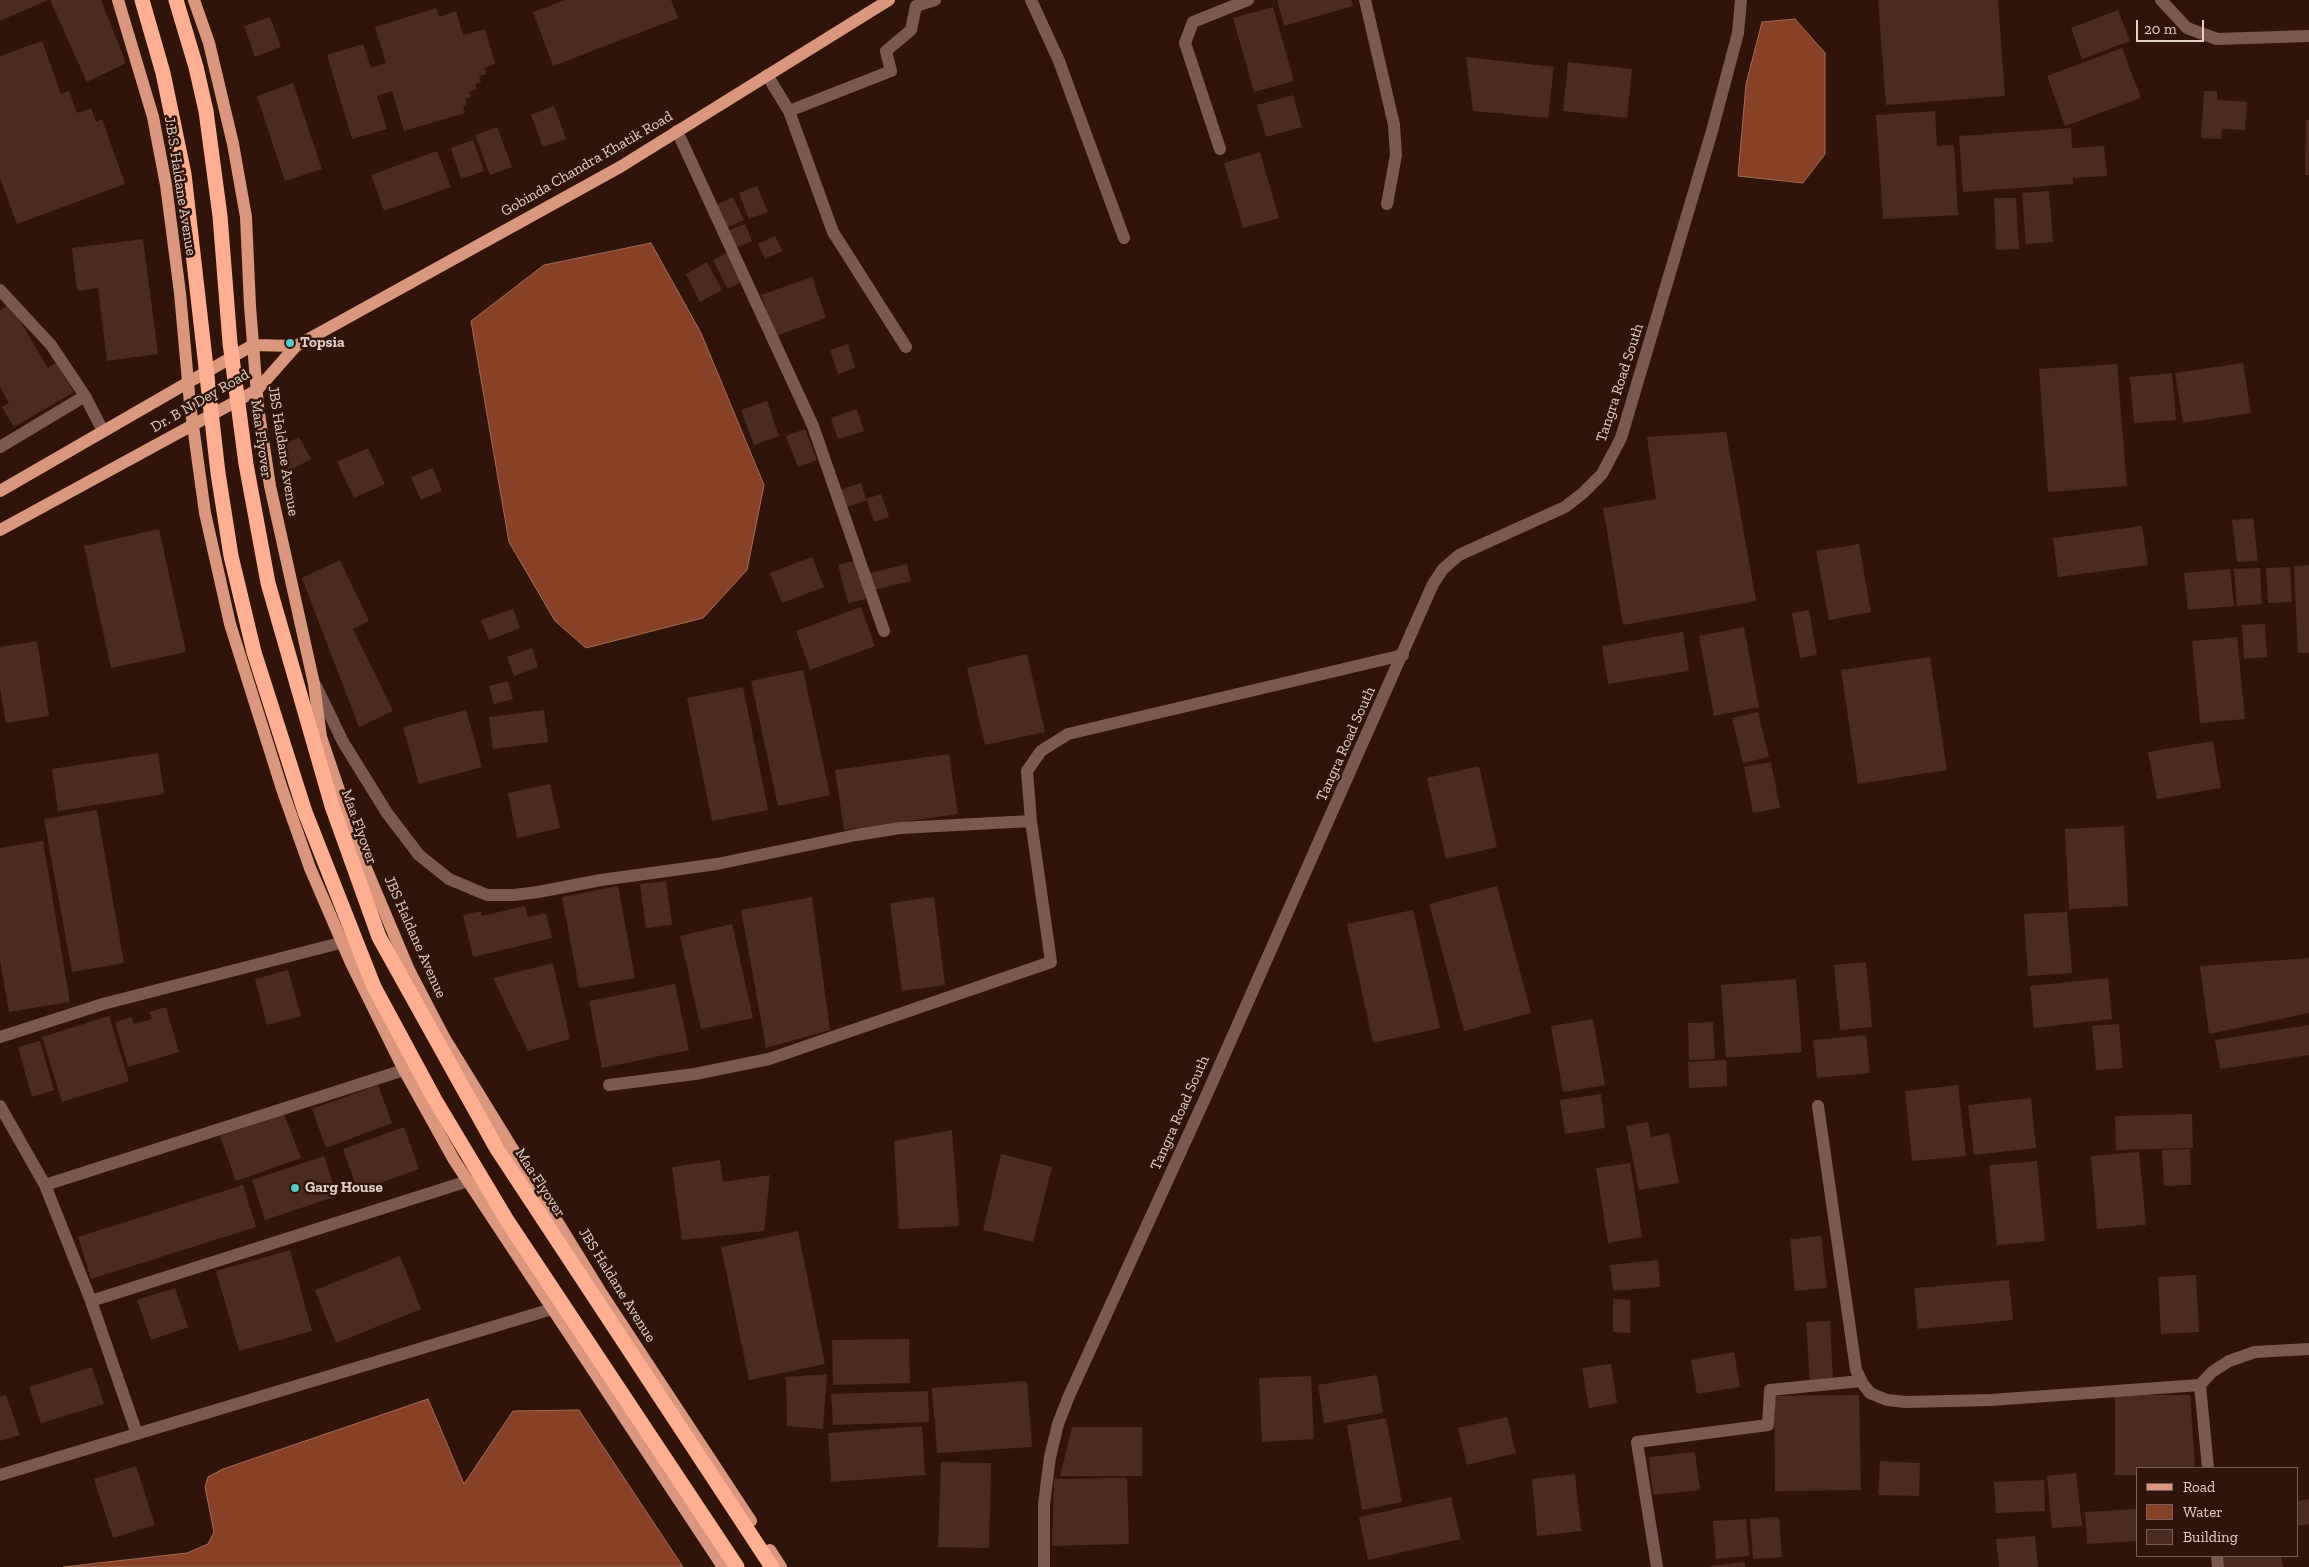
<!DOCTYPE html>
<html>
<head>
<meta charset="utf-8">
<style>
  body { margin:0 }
  #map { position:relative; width:2309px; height:1567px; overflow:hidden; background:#301409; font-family:"Zilla Slab",serif }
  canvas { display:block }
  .legend { position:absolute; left:2136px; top:1467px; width:162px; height:90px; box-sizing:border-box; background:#301409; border:1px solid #785f55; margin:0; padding:6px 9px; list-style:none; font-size:15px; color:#e3cfc7 }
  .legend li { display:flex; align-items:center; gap:10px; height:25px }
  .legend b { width:25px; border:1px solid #785f55 }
  .scale { position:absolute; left:2136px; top:20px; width:68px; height:22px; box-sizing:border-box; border:2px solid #e3cfc7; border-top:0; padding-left:6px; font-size:15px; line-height:18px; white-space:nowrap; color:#e3cfc7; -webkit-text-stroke:4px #301409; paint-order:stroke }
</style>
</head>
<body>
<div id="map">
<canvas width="2309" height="1567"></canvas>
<ul class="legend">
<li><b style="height:6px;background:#d9977e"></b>Road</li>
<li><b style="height:14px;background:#864126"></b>Water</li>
<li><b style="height:14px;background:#4a2b20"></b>Building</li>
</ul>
<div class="scale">20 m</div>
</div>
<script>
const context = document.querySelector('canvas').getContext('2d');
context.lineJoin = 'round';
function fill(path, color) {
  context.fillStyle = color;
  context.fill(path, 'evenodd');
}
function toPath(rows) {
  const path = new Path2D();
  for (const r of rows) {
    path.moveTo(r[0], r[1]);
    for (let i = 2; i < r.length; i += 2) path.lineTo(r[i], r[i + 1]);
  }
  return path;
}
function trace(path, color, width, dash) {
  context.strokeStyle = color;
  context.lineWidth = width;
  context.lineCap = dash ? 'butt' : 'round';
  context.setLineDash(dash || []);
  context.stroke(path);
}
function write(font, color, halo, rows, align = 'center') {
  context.font = font + ' "Zilla Slab",serif';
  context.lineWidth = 5;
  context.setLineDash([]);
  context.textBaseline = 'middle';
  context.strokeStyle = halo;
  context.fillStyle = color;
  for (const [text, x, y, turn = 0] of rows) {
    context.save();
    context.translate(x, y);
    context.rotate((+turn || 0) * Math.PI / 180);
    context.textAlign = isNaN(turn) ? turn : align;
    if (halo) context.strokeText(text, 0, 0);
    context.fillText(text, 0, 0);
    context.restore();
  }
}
const water = toPath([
  [1795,19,1825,53,1825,154,1803,183,1738,176,1746,84,1762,22,1795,19],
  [651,243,701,333,764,485,747,570,703,618,586,648,555,621,509,542,471,321,544,265,651,243],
  [428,1399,464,1484,513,1411,579,1410,683,1567,63,1567,187,1553,208,1544,214,1532,205,1487,208,1477,223,1469,428,1399]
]);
const building = toPath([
  [0,0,48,0,0,21],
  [50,0,101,0,126,63,87,82],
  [565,0,671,0,678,18,553,66,533,12],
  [1277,0,1351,0,1353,6,1284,26],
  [1878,0,1998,0,2005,96,1886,105],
  [1273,7,1294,81,1254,92,1233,18],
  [436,8,439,17,456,11,463,35,485,29,495,64,484,68,486,74,479,76,481,82,475,84,477,89,469,92,471,97,465,99,467,105,463,106,465,113,404,131,392,91,377,96,387,129,352,139,327,55,363,44,371,68,386,63,375,27],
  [2118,10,2130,41,2082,59,2071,28],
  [270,17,281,47,255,57,244,26],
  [42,41,61,94,69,91,77,113,91,108,96,122,102,119,125,184,17,224,0,178,0,56],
  [2122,48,2141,98,2065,126,2047,76],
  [1466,57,1554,67,1548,118,1473,111],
  [1568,62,1632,69,1627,118,1563,111],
  [293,83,322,169,285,181,257,96],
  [2204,91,2217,91,2217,100,2247,102,2245,130,2222,129,2221,139,2201,138],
  [1293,95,1302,127,1266,137,1257,105],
  [554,106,566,139,543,147,531,115],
  [1935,111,1937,146,1954,145,1958,215,1883,219,1876,115],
  [2306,120,2309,120,2309,175,2305,175],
  [497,127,512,167,490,175,475,135],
  [2071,128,2072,148,2104,146,2107,176,2073,178,2073,184,1963,192,1959,136],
  [473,140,484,171,461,179,451,148],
  [437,151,451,187,384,211,371,175],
  [1260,152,1279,218,1243,228,1224,163],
  [757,186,768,212,749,219,739,193],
  [2049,191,2053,242,2026,244,2022,193],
  [733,197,744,220,724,229,714,206],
  [1994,198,2016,198,2019,249,1996,250],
  [745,224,752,241,734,248,727,231],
  [775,236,782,251,765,259,758,244],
  [143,239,158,354,107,361,98,288,77,291,72,248],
  [730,251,745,280,728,289,713,260],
  [707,262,722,290,700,302,686,274],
  [812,277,826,318,775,336,761,295],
  [10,304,48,368,56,363,74,392,14,427,2,407,9,403,0,387,0,310],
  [848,344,855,368,838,374,830,350],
  [2243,363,2251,413,2183,423,2175,373],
  [2117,364,2127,486,2048,492,2039,369],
  [2172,373,2176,420,2134,423,2130,377],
  [767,401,779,436,754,445,741,410],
  [857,409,864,431,838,439,831,418],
  [805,429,817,460,798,467,786,436],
  [1726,432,1756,601,1623,625,1603,508,1656,499,1647,437],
  [299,437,311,459,289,471,277,449],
  [368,448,385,484,354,498,337,462],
  [433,468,442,491,421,500,411,477],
  [861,483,866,499,881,494,889,517,874,522,867,500,844,508,839,490],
  [2253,518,2258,561,2237,562,2232,520],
  [2142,526,2148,565,2058,577,2053,538],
  [159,529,186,652,111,668,84,546],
  [1859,544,1871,612,1829,620,1816,551],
  [812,557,824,587,782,603,770,573],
  [340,560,369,621,353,629,393,711,359,727,302,578],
  [856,560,866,599,848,603,838,565],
  [907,564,911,581,874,590,870,573],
  [2309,565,2309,653,2298,653,2294,566],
  [2290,567,2292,602,2268,603,2266,568],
  [2260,568,2262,604,2237,606,2234,569],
  [2230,569,2234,606,2188,610,2184,573],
  [861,607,875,646,810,670,796,631],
  [513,609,520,628,489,640,481,620],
  [1809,610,1817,655,1800,658,1792,613],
  [2265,624,2267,657,2244,659,2242,625],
  [1744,627,1759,707,1714,716,1699,636],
  [1683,632,1689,671,1608,684,1602,646],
  [2237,637,2245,719,2200,723,2192,641],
  [37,641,49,716,6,723,0,688,0,647],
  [532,648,538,667,514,676,507,657],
  [1027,654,1045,732,985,745,967,668],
  [1930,657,1947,770,1858,784,1841,670],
  [803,670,830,795,778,806,751,681],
  [508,681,513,699,494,704,489,686],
  [743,687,768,810,712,821,687,698],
  [466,710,482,767,419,784,403,727],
  [544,710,548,742,493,749,489,717],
  [1758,712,1769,757,1743,763,1732,718],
  [2213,741,2221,788,2157,799,2148,752],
  [158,753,164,794,58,811,52,769],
  [949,754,958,814,844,830,835,770],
  [1771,762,1780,808,1753,813,1744,767],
  [1479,766,1497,847,1446,859,1427,778],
  [550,784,560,828,517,838,508,793],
  [97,810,124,963,72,972,44,819],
  [2124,826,2128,906,2069,909,2065,829],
  [43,841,70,1002,9,1012,0,960,0,848],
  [666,881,672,925,646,928,640,884],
  [618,886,635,978,579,988,562,897],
  [1497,886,1531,1013,1464,1031,1429,904],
  [812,897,830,1030,766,1048,741,910],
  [934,897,945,985,902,991,890,903],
  [525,906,528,917,546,913,552,938,473,957,463,915,481,911,482,916],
  [1413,910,1440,1028,1373,1043,1347,924],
  [2067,912,2072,973,2028,976,2024,914],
  [732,924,753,1018,701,1029,680,936],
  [2309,958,2309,1013,2209,1034,2200,966],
  [1866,962,1872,1027,1840,1030,1834,965],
  [553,963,570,1039,528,1051,493,978],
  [288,970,301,1016,267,1025,255,979],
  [2108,978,2112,1019,2034,1028,2030,986],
  [1796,979,1802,1052,1726,1058,1721,985],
  [675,984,689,1050,602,1068,589,1001],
  [166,1007,179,1052,128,1067,115,1022,132,1017,134,1024,152,1019,149,1012],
  [109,1016,129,1081,62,1102,42,1037],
  [1593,1019,1605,1085,1563,1092,1551,1026],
  [1713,1022,1715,1059,1689,1060,1688,1023],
  [2119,1024,2123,1068,2096,1070,2092,1026],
  [2309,1025,2309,1055,2220,1069,2215,1040],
  [1866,1035,1870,1073,1817,1078,1813,1040],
  [40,1041,54,1090,32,1097,18,1047],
  [1726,1060,1727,1086,1689,1088,1688,1062],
  [378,1085,392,1123,326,1148,312,1109],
  [1958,1085,1966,1156,1912,1161,1905,1091],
  [1601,1094,1605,1128,1565,1134,1560,1100],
  [2031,1098,2036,1148,1974,1155,1968,1105],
  [284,1114,301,1158,236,1181,220,1136],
  [2192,1114,2193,1148,2116,1150,2115,1116],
  [1648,1122,1651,1137,1669,1133,1679,1183,1639,1190,1626,1126],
  [404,1127,419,1169,358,1191,343,1149],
  [952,1130,959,1226,899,1229,894,1141],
  [2190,1149,2191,1185,2164,1186,2162,1150],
  [2139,1152,2146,1225,2097,1229,2091,1156],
  [1001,1154,1052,1167,1033,1242,983,1230],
  [324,1156,337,1196,265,1220,252,1180],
  [720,1160,723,1182,770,1175,764,1231,682,1240,672,1167],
  [2037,1161,2045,1241,1997,1245,1989,1165],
  [1630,1163,1642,1237,1608,1243,1596,1168],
  [243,1185,256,1227,91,1279,78,1237],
  [798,1231,825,1364,749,1380,721,1247],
  [1821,1236,1827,1288,1795,1291,1790,1239],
  [290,1250,312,1331,239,1351,216,1271],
  [400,1256,421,1309,336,1343,315,1290],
  [1658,1260,1660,1287,1613,1291,1610,1265],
  [2196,1275,2199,1332,2161,1334,2158,1277],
  [2009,1280,2013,1320,1918,1329,1914,1288],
  [175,1288,188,1327,151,1340,137,1300],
  [1613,1299,1630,1300,1630,1333,1613,1332],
  [1830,1321,1833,1380,1810,1382,1806,1322],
  [909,1339,910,1383,833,1385,832,1340],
  [1734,1352,1740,1387,1697,1394,1691,1360],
  [1611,1364,1617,1403,1589,1408,1582,1368],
  [92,1367,104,1404,41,1423,29,1387],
  [827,1374,823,1429,787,1426,786,1377],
  [1377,1375,1383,1413,1324,1423,1318,1385],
  [1311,1376,1314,1439,1262,1442,1259,1378],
  [1027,1381,1032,1447,937,1453,932,1388],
  [928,1391,929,1422,833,1425,831,1394],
  [6,1395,20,1435,0,1441,0,1397],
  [1859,1395,1861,1490,1775,1491,1774,1396],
  [2115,1395,2190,1395,2195,1468,2138,1468,2138,1475,2115,1475],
  [1507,1417,1516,1453,1467,1465,1458,1428],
  [1386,1418,1402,1502,1362,1510,1347,1425],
  [922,1426,925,1475,831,1482,828,1433],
  [1072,1427,1142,1427,1142,1476,1060,1476],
  [1695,1452,1700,1490,1653,1495,1649,1457],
  [1880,1461,1920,1463,1919,1496,1878,1495],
  [941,1462,991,1463,989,1548,938,1547],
  [136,1466,155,1525,113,1538,94,1479],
  [2076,1473,2082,1526,2052,1528,2047,1476],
  [1575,1474,1581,1531,1537,1536,1532,1479],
  [1127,1478,1129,1544,1052,1546,1054,1479],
  [2044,1480,2045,1511,1996,1513,1994,1482],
  [1451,1497,1461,1539,1368,1560,1359,1517],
  [2309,1499,2309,1524,2298,1526,2298,1501],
  [2138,1509,2138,1541,2087,1544,2085,1512],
  [1779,1517,1782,1557,1753,1559,1750,1519],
  [1746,1519,1749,1556,1716,1559,1713,1521],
  [2035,1536,2038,1567,1999,1567,1996,1539],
  [2220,1556,2281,1556,2283,1567,2222,1567],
  [1745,1562,1745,1567,1710,1567,1710,1566]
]);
const minor = toPath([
  [1031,0,1059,61,1124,238],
  [1365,0,1394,125,1396,155,1387,204],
  [2161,0,2187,28,2217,39,2309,36],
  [767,75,789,111,833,232,906,347],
  [789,111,891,71,886,51,911,30,916,6,935,0],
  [677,131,813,426,884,631],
  [1220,149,1185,43,1193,22,1248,0],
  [0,290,51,345,85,396,103,431],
  [0,447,85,396],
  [316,686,343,742,387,813,419,855,449,879,487,895,514,895,538,892,601,880,717,864,856,835,900,828,1031,821],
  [0,1037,103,1004,344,942],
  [609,1085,695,1074,769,1059,1051,962,1031,821,1027,771,1041,751,1068,734,1403,655],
  [0,1106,45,1185,91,1301,137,1434],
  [1818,1106,1856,1370,1863,1384,1870,1393,1887,1400,1906,1402,1991,1400,2200,1385,2212,1372,2229,1361,2255,1352,2309,1349],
  [45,1185,404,1070],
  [91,1301,468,1181],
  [2200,1385,2208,1468],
  [0,1475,552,1309],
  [2217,1556,2218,1567],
  [1044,1567,1044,1504,1050,1457,1058,1424,1069,1396,1207,1094,1433,584,1443,569,1459,555,1565,507,1583,493,1602,474,1621,438,1712,131,1738,33,1741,0],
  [1657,1567,1637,1442,1768,1425,1770,1390,1861,1381]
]);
const major = toPath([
  [118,0,153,117,166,185,180,293,190,404,205,513,230,624,282,789,310,868,351,963,404,1070,454,1160,723,1567],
  [194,0,209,43,233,144,246,217,250,306,258,407,270,486,314,684,321,737,363,861,409,970,445,1039,600,1291,751,1521],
  [0,491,253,345,296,346],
  [0,530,257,390,296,346,620,167,889,0],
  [770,1550,781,1567]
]);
const highwayBridge = toPath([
  [142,0,163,73,184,174,218,473,231,556,254,652,305,812,374,987,435,1100,508,1222,737,1567],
  [176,0,196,67,206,111,220,216,230,343,246,464,268,583,332,806,379,937,497,1149,772,1567]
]);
const markers = [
  [290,343,5,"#54cdc8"],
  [295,1188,5,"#54cdc8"]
];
const streetNames = [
  ["Gobinda Chandra Khatik Road",587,164,-30],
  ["J.B.S. Haldane Avenue",180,186,81],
  ["Tangra Road South",1620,383,-72],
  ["Dr. B N Dey Road",200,401,-30],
  ["Maa Flyover",261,439,82],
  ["JBS Haldane Avenue",283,451,81],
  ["Tangra Road South",1346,744,-66],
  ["Maa Flyover",359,827,70],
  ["JBS Haldane Avenue",415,937,66],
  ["Tangra Road South",1180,1113,-66],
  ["Maa Flyover",540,1183,57],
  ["JBS Haldane Avenue",617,1285,58]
];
const poiNames = [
  ["Topsia",300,343],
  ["Garg House",305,1188]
];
fill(water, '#864126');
trace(water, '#a26c56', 1);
fill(building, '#4a2b20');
trace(minor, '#7a5a4e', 12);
trace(major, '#d9977e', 12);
trace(highwayBridge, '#ffaf91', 15);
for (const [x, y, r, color] of markers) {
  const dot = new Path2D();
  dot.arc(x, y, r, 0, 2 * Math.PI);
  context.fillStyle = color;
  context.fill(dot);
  trace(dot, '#301409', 2);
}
write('15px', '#e3cfc7', '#301409', streetNames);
write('bold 15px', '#e3cfc7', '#301409', poiNames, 'left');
</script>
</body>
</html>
